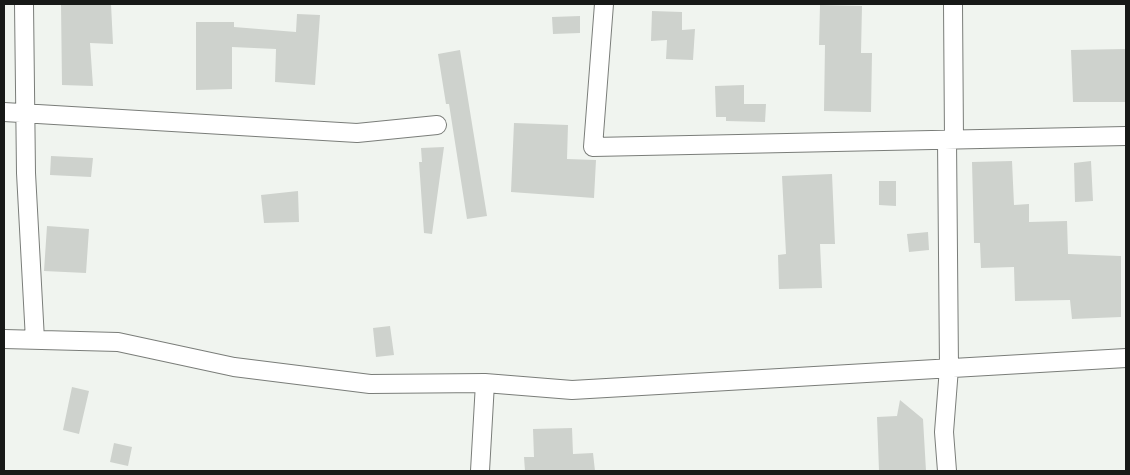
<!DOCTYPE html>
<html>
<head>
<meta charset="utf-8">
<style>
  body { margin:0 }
  #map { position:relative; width:1130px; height:475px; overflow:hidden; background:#f0f4ef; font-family:"Nunito Sans",sans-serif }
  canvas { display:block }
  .frame { position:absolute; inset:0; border:5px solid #171917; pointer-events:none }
</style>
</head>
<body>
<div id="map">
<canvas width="1130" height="475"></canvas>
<div class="frame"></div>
</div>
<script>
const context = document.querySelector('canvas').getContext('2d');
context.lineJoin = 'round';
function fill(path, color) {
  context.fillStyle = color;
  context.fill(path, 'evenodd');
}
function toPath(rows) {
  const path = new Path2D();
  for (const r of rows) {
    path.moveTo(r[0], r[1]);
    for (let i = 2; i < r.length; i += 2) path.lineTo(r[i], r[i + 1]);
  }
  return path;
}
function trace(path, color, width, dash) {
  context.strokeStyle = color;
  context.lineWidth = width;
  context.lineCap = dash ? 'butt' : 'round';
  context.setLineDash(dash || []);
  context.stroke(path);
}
const building = toPath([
  [61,4,111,4,113,44,90,43,93,86,62,85],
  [820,5,862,6,861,53,872,53,871,112,824,111,825,45,819,45],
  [652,11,682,12,682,30,695,29,693,60,666,59,667,40,651,41],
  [297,14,320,15,315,85,275,82,276,49,232,47,232,89,196,90,196,22,234,22,234,27,296,32],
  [580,16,580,33,553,34,552,17],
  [1126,49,1126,102,1073,102,1071,50],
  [460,50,487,216,467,219,449,104,446,104,438,54],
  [744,85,744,104,766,104,765,122,726,121,726,117,716,117,715,86],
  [514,123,568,125,567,159,596,160,594,198,511,192],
  [444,147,432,234,424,233,419,162,422,162,421,148],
  [51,156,93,158,91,177,50,175],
  [1012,161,1014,205,1029,204,1029,222,1067,221,1068,254,1121,256,1121,317,1072,319,1070,300,1015,301,1014,267,981,268,980,243,974,243,972,162],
  [1091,161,1093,201,1075,202,1074,163],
  [832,174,835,244,820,244,822,288,779,289,778,255,786,254,782,176],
  [879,181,896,181,896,206,879,205],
  [298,191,299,222,264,223,261,195],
  [47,226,89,229,86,273,44,271],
  [928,232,929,250,909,252,907,234],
  [390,326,394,355,376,357,373,328],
  [72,387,89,391,79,434,63,430],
  [900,400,923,419,926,471,879,471,877,417,897,416],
  [572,428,573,454,593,453,595,471,525,471,524,457,534,457,533,429],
  [114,443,132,447,128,466,110,462]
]);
const street = toPath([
  [24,4,26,173,35,340],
  [604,4,593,147,1126,136],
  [953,4,954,140],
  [4,112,357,133,437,125],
  [947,140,949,368,944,432,947,471],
  [4,339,118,342,234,367,370,384,485,383,572,390,1126,358],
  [480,471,485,383]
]);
fill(building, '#ced2cd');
trace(street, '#7a7d79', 20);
trace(street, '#fff', 18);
</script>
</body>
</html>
